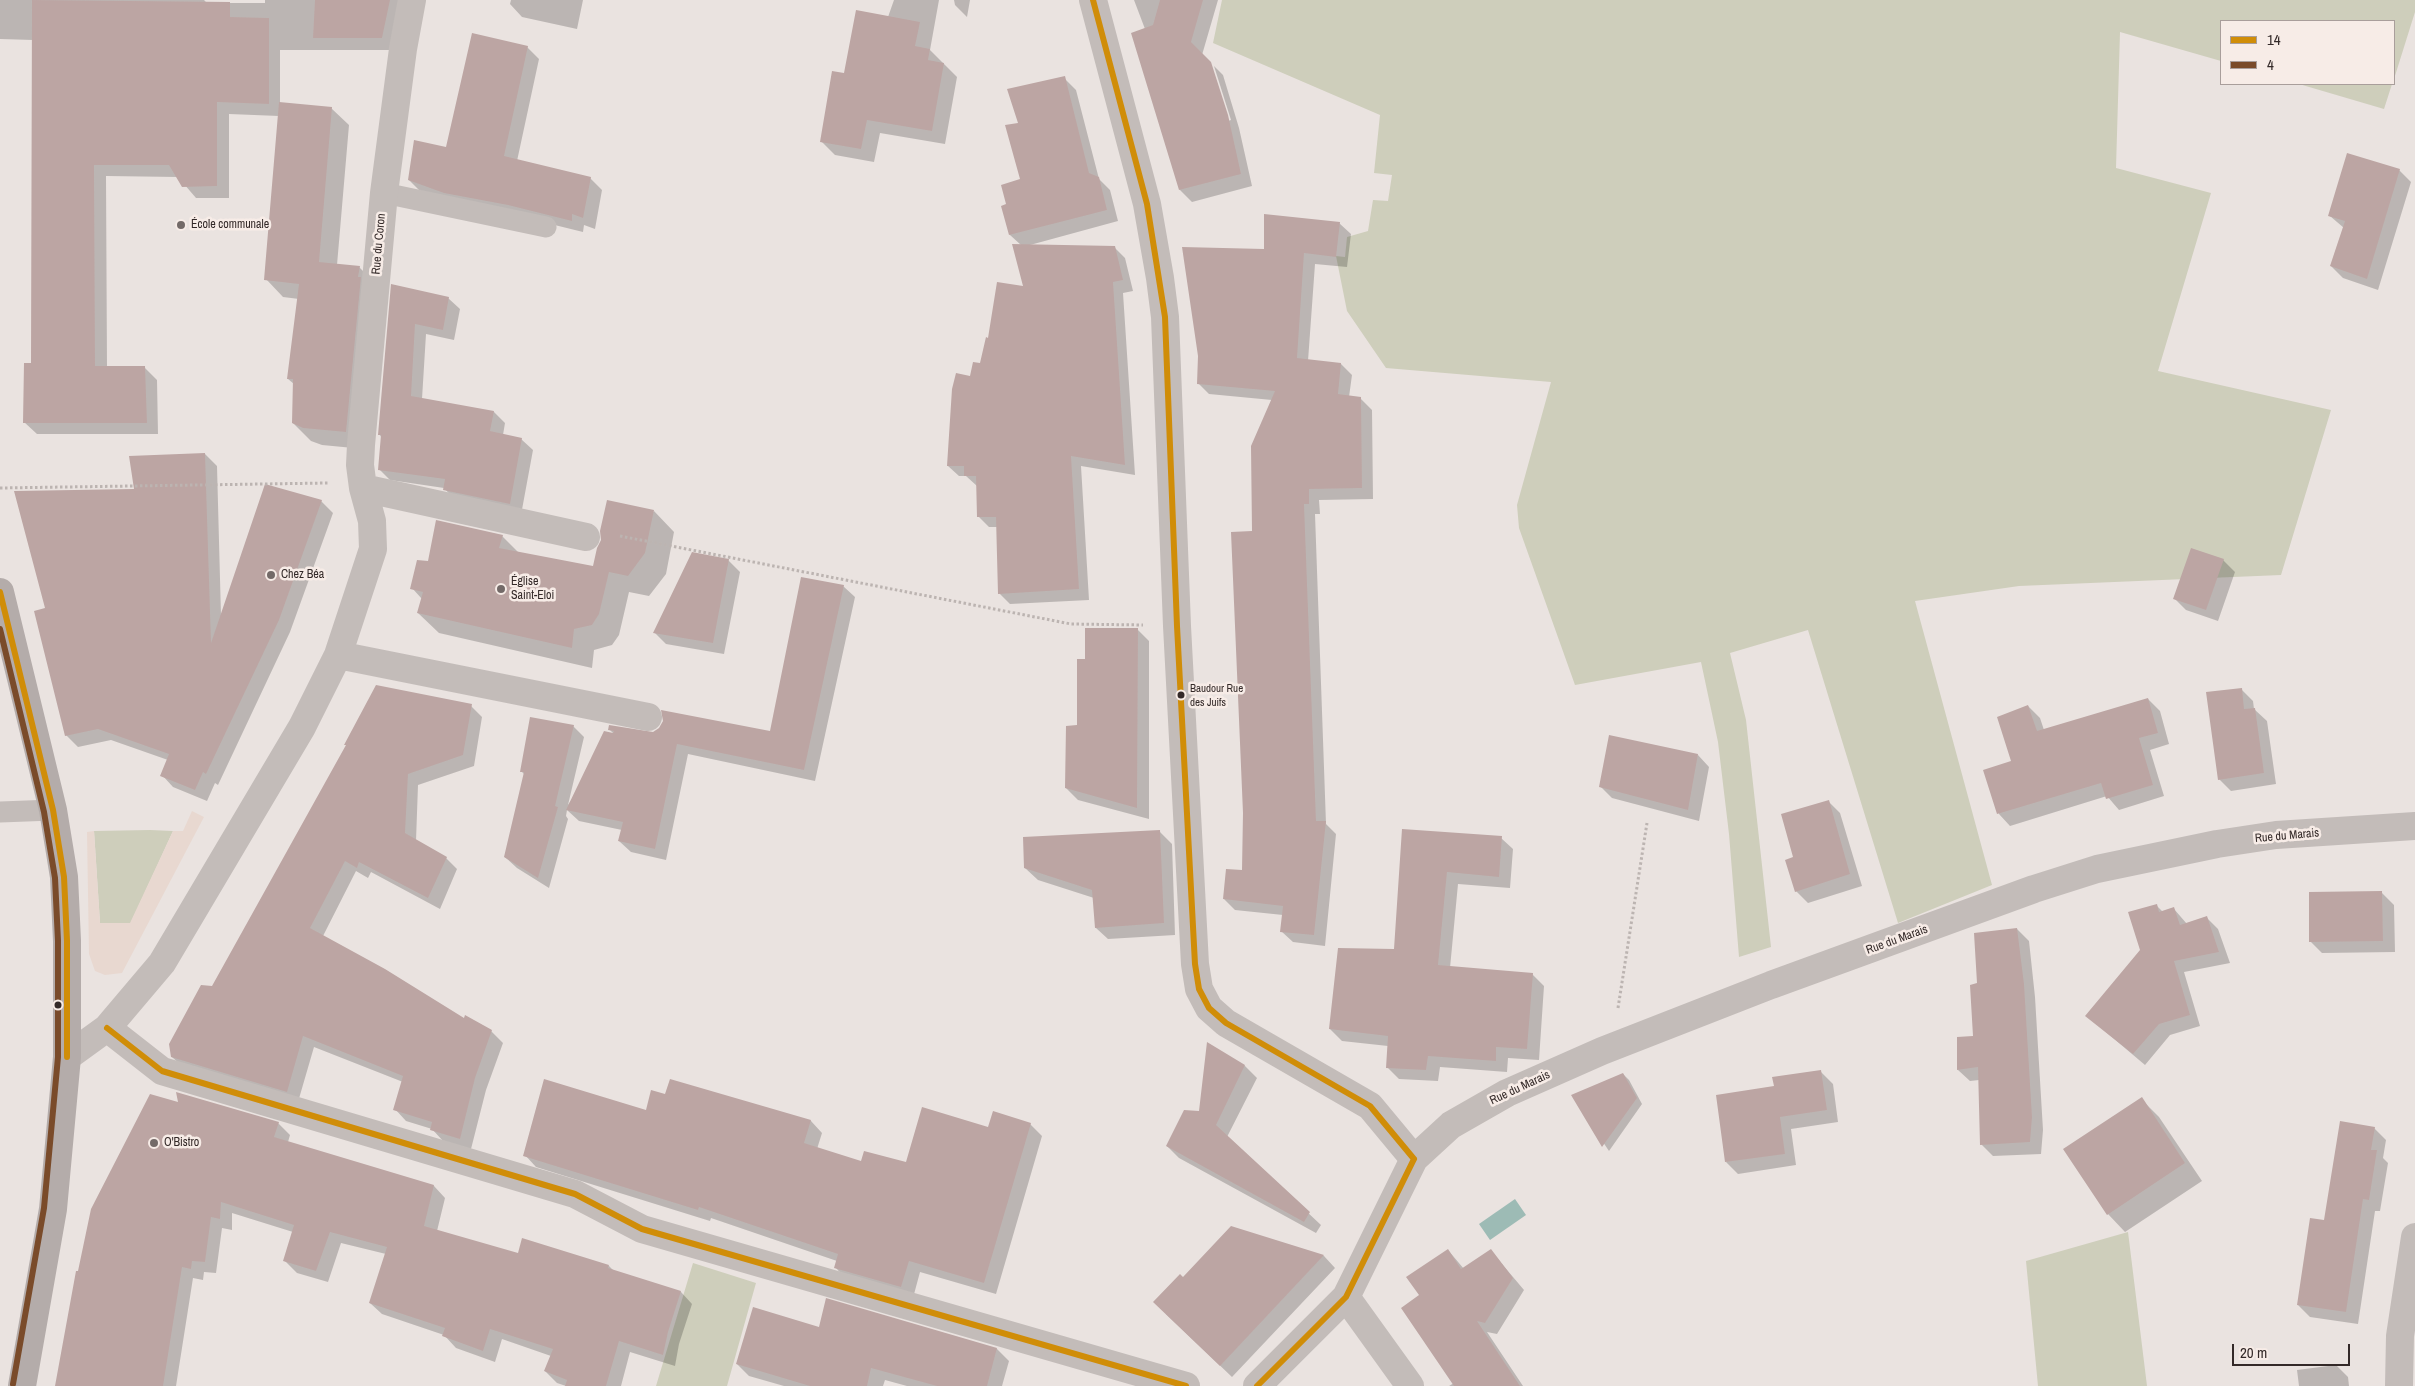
<!DOCTYPE html>
<html>
<head>
<meta charset="utf-8">
<style>
  body { margin:0 }
  #map { position:relative; width:2415px; height:1386px; overflow:hidden; background:#eae3e0; font-family:"Archivo Narrow",sans-serif }
  canvas { display:block }
  .legend { position:absolute; left:2220px; top:20px; width:175px; height:65px; box-sizing:border-box; background:#f7ece7; border:1px solid #a99e9b; margin:0; padding:6px 9px; list-style:none; font-size:15px; color:#332928 }
  .legend li { display:flex; align-items:center; gap:10px; height:25px }
  .legend b { width:25px; border:1px solid #a99e9b }
  .scale { position:absolute; left:2232px; top:1344px; width:118px; height:22px; box-sizing:border-box; border:2px solid #332928; border-top:0; padding-left:6px; font-size:15px; line-height:18px; white-space:nowrap; color:#332928; -webkit-text-stroke:4px #f7ece7; paint-order:stroke }
</style>
</head>
<body>
<div id="map">
<canvas width="2415" height="1386"></canvas>
<ul class="legend">
<li><b style="height:6px;background:#d08d08"></b>14</li>
<li><b style="height:6px;background:#7a4b2a"></b>4</li>
</ul>
<div class="scale">20 m</div>
</div>
<script>
const context = document.querySelector('canvas').getContext('2d');
context.lineJoin = 'round';
function fill(path, color) {
  context.fillStyle = color;
  context.fill(path, 'evenodd');
}
function toPath(rows) {
  const path = new Path2D();
  for (const r of rows) {
    path.moveTo(r[0], r[1]);
    for (let i = 2; i < r.length; i += 2) path.lineTo(r[i], r[i + 1]);
  }
  return path;
}
function trace(path, color, width, dash) {
  context.strokeStyle = color;
  context.lineWidth = width;
  context.lineCap = dash ? 'butt' : 'round';
  context.setLineDash(dash || []);
  context.stroke(path);
}
function write(font, color, halo, rows, align = 'center') {
  context.font = font + ' "Archivo Narrow",sans-serif';
  context.lineWidth = 5;
  context.setLineDash([]);
  context.textBaseline = 'middle';
  context.strokeStyle = halo;
  context.fillStyle = color;
  for (const [text, x, y, turn = 0] of rows) {
    context.save();
    context.translate(x, y);
    context.rotate((+turn || 0) * Math.PI / 180);
    context.textAlign = isNaN(turn) ? turn : align;
    if (halo) context.strokeText(text, 0, 0);
    context.fillText(text, 0, 0);
    context.restore();
  }
}
const green = toPath([
  [1222,0,2415,0,2415,12,2394,79,2394,21,2221,21,2221,61,2120,32,2116,168,2211,193,2158,371,2331,410,2281,575,2019,586,1915,601,1992,885,1898,923,1808,630,1730,653,1746,720,1771,947,1739,957,1729,834,1718,742,1701,662,1575,685,1519,528,1517,505,1551,382,1386,368,1347,311,1336,256,1345,257,1347,237,1368,231,1373,200,1388,201,1392,175,1374,173,1380,115,1213,43],
  [2299,84,2392,84,2384,109],
  [150,830,173,831,131,923,100,923,94,831],
  [2128,1232,2147,1386,2038,1386,2026,1261],
  [693,1263,756,1283,727,1386,656,1386]
]);
const plaza = toPath([
  [192,811,204,817,122,973,105,975,95,971,89,954,87,832,94,831,100,923,130,923,173,831,183,831]
]);
const water = toPath([
  [1515,1199,1526,1215,1490,1240,1479,1224]
]);
const shadow = toPath([
  [0,0,204,0,207,3,265,3,265,0,403,0,394,50,280,50,280,103,331,108,349,125,337,265,359,267,377,285,364,449,322,445,311,441,293,423,294,384,288,379,299,299,283,297,266,279,279,116,229,114,229,198,196,198,178,177,106,176,107,367,144,367,157,380,158,434,37,434,24,422,32,364,33,40,0,39],
  [511,0,583,0,577,29,522,17,510,4],
  [894,0,939,0,930,50,957,77,945,144,880,133,874,162,835,155,821,141,845,74,888,17],
  [954,0,970,0,967,17,955,5],
  [1134,0,1218,0,1202,55,1228,121,1231,120,1214,66,1223,75,1239,128,1252,186,1192,202,1180,190,1145,29],
  [527,47,539,59,517,161,590,178,602,190,595,229,584,225,583,232,421,192,409,180,447,149],
  [1064,78,1076,90,1099,179,1110,190,1118,221,1030,245,1114,247,1125,258,1133,291,1123,293,1135,475,1081,466,1089,600,1010,604,999,593,997,527,989,527,978,516,977,486,966,476,959,476,948,466,971,378,981,364,989,339,1025,288,1021,245,1010,235,1003,207,1008,204,1021,180,1020,124],
  [2399,170,2411,182,2378,290,2343,278,2331,266,2344,228,2330,216],
  [1339,223,1351,234,1347,267,1315,264,1308,361,1341,364,1352,375,1349,397,1360,398,1372,410,1373,499,1319,500,1320,514,1315,514,1326,824,1336,834,1325,946,1293,942,1281,931,1283,915,1235,910,1224,899,1243,872,1254,532,1272,400,1209,394,1198,383,1265,250],
  [392,286,448,298,460,309,454,340,426,334,422,399,494,412,505,423,503,435,521,439,533,450,521,515,455,500,444,488,390,480,379,469,382,438,379,434],
  [205,454,217,466,221,616,321,501,333,513,290,632,218,785,215,783,207,801,173,787,162,775,168,760,111,740,78,747,66,735,47,609,135,490],
  [654,511,674,532,666,574,649,596,629,592,619,635,612,645,594,650,592,668,439,633,418,613,422,599,412,588,429,563,502,536,519,553,594,567],
  [728,560,740,572,724,654,666,644,654,632],
  [2223,560,2235,572,2218,621,2186,610,2174,598],
  [843,586,855,597,815,781,688,754,666,860,631,852,619,841,622,830,579,821,567,810,566,816,568,819,549,888,517,868,505,857,525,775,521,771,573,726,584,737,568,805,615,735,610,730,653,733,771,733],
  [1137,629,1149,641,1149,819,1078,800,1066,788,1079,726,1086,660],
  [2241,689,2253,701,2254,709,2267,721,2276,784,2231,791,2219,779],
  [2148,699,2160,711,2169,744,2150,750,2164,796,2119,810,2107,796,2010,826,1999,814,1985,771,2013,762,2028,706,2040,718,2044,730],
  [471,706,482,717,474,766,418,785,416,841,446,858,457,869,440,909,371,872,368,878,356,871,323,936,465,1020,491,1031,503,1043,486,1090,471,1149,443,1141,432,1129,406,1121,395,1109,403,1082,314,1047,298,1102,184,1068,172,1057,213,988,347,746],
  [1698,755,1709,767,1699,821,1612,798,1600,786],
  [1828,801,1840,813,1862,886,1808,903,1796,891,1795,858],
  [1403,831,1501,838,1513,849,1510,888,1458,884,1450,968,1532,974,1544,986,1539,1060,1508,1058,1507,1072,1440,1067,1438,1081,1399,1079,1387,1067,1388,1046,1342,1041,1330,1029,1395,950],
  [1160,832,1172,844,1175,935,1108,939,1096,928,1094,898,1038,880,1025,868],
  [2382,893,2394,905,2395,952,2322,953,2310,941],
  [2156,905,2163,912,2174,909,2187,924,2207,918,2218,929,2230,963,2184,972,2200,1026,2170,1035,2145,1065,2087,1016,2141,950],
  [2017,929,2029,941,2035,997,2043,1130,2041,1154,1993,1156,1981,1144,1979,1080,1970,1081,1958,1070,1974,1038,1978,984],
  [1208,1044,1245,1066,1257,1078,1227,1137,1321,1225,1316,1233,1179,1158,1167,1146,1200,1112],
  [1821,1072,1833,1084,1838,1122,1791,1129,1796,1165,1738,1174,1726,1162,1775,1087],
  [1623,1074,1629,1080,1642,1104,1609,1151,1572,1096],
  [2141,1099,2159,1117,2202,1181,2125,1232,2108,1214],
  [180,1104,278,1123,290,1135,288,1142,434,1186,445,1198,437,1231,519,1255,609,1266,614,1271,681,1292,692,1304,679,1344,675,1366,630,1352,621,1386,566,1386,557,1383,545,1371,551,1356,502,1339,495,1362,456,1348,444,1335,382,1314,370,1303,386,1254,341,1243,328,1282,297,1273,285,1261,293,1232,232,1213,232,1230,222,1228,216,1273,204,1272,203,1280,193,1278,176,1386,57,1386],
  [647,1112,811,1121,822,1133,817,1149,862,1162,907,1164,989,1128,1030,1124,1042,1136,996,1294,920,1272,913,1298,847,1280,836,1268,837,1261,711,1218,710,1221,536,1167,525,1155],
  [2374,1128,2386,1140,2383,1158,2388,1163,2380,1211,2375,1211,2358,1324,2310,1317,2298,1305,2325,1221],
  [1231,1227,1324,1256,1335,1268,1232,1377,1166,1314,1183,1278],
  [1448,1250,1464,1269,1491,1251,1524,1290,1497,1334,1487,1332,1523,1386,1449,1386,1454,1383,1421,1295],
  [827,1300,997,1349,1009,1361,1002,1386,907,1386,885,1380,883,1386,784,1386,749,1376,737,1364,820,1328],
  [2336,1365,2348,1377,2349,1386,2299,1386,2297,1370]
]);
const building = toPath([
  [32,0,230,2,230,17,269,18,269,104,217,102,217,186,182,187,169,165,94,165,95,366,145,366,147,423,23,423,24,363,31,363],
  [315,0,390,0,382,38,313,38],
  [1160,0,1203,0,1191,42,1211,62,1228,115,1241,174,1179,190,1131,33,1153,25],
  [856,10,920,22,915,46,930,49,928,60,944,63,932,131,867,120,861,149,820,142,832,71,844,73],
  [472,33,528,46,504,156,591,177,583,218,572,214,572,221,508,205,444,193,408,180,414,140,446,147],
  [1065,76,1089,173,1099,177,1107,210,1009,235,1001,206,1006,204,1001,185,1020,179,1005,125,1018,123,1007,89],
  [279,102,332,107,319,262,360,266,358,277,361,277,346,432,303,428,292,423,293,379,287,379,299,284,264,280],
  [2347,153,2400,169,2367,279,2330,266,2345,221,2328,216],
  [1264,214,1340,222,1336,257,1304,253,1297,358,1341,363,1338,394,1361,397,1362,488,1309,489,1309,504,1304,504,1316,821,1326,821,1314,935,1280,932,1283,906,1223,899,1226,869,1242,870,1243,813,1231,532,1252,531,1251,446,1275,391,1197,384,1198,356,1182,247,1264,249],
  [1012,244,1115,246,1123,280,1113,282,1125,465,1071,456,1079,589,998,594,996,517,977,517,976,476,964,476,964,466,947,466,952,389,956,373,970,376,973,362,980,363,986,337,988,338,997,282,1023,286],
  [391,284,449,297,443,330,415,324,411,396,494,411,490,431,522,438,510,504,443,490,445,479,378,470,381,435,378,435],
  [205,453,211,643,265,484,322,500,279,620,206,774,203,772,195,790,160,776,169,754,98,729,65,736,34,611,45,608,14,491,134,489,129,456],
  [607,500,654,510,645,553,628,576,609,572,599,614,592,625,574,629,572,648,417,613,423,592,410,589,417,560,428,561,436,520,503,535,499,548,593,566,597,548,601,540,600,531],
  [2191,548,2224,559,2206,610,2173,599],
  [692,552,729,559,713,643,653,633],
  [801,577,844,585,804,770,677,744,655,849,618,841,623,822,566,810,604,731,613,733,614,731,608,730,609,725,653,732,659,728,663,721,661,710,770,731],
  [1085,628,1138,628,1137,808,1065,788,1066,726,1077,725,1077,659,1085,659],
  [376,685,472,704,463,755,408,774,405,833,447,857,428,898,359,862,357,868,345,861,310,928,385,969,464,1018,465,1015,492,1030,475,1078,460,1139,430,1130,432,1122,393,1110,403,1076,303,1036,287,1092,171,1057,169,1044,201,985,212,986,346,745,344,745],
  [2242,688,2244,709,2255,708,2264,773,2218,780,2206,692],
  [2148,698,2158,733,2139,738,2153,785,2106,799,2101,783,1997,814,1983,770,2011,761,1997,717,2028,705,2037,731],
  [530,717,574,725,555,806,558,807,538,878,504,857,524,772,520,772],
  [1609,735,1698,754,1688,810,1599,787],
  [1829,800,1850,874,1795,892,1785,860,1793,857,1781,814],
  [1402,829,1502,836,1499,877,1447,872,1438,965,1533,973,1527,1049,1496,1047,1496,1061,1428,1056,1426,1070,1386,1068,1388,1036,1329,1029,1338,948,1394,949],
  [1160,830,1164,923,1095,928,1092,890,1024,868,1023,837],
  [2382,891,2383,941,2309,942,2309,892],
  [2157,904,2159,912,2174,907,2180,925,2207,916,2219,952,2174,961,2190,1015,2159,1024,2133,1054,2085,1016,2140,950,2128,912],
  [2017,928,2024,984,2032,1117,2030,1142,1980,1145,1978,1067,1957,1070,1957,1037,1973,1036,1970,985,1977,983,1974,933],
  [1207,1042,1245,1065,1216,1125,1310,1212,1304,1222,1166,1146,1184,1110,1199,1111],
  [1821,1070,1827,1110,1780,1117,1785,1154,1725,1162,1716,1095,1774,1086,1772,1077],
  [1623,1073,1637,1098,1602,1147,1571,1095],
  [544,1079,646,1110,651,1090,665,1094,670,1079,811,1120,804,1143,861,1161,864,1151,906,1162,922,1107,988,1127,993,1111,1031,1123,984,1283,909,1261,901,1287,834,1268,838,1254,699,1207,698,1210,523,1156],
  [176,1092,279,1122,274,1137,434,1185,424,1226,518,1253,522,1238,609,1265,608,1268,681,1291,668,1332,663,1355,619,1341,606,1386,565,1386,567,1380,544,1371,553,1349,490,1329,483,1351,442,1336,445,1328,369,1303,387,1247,330,1232,316,1271,283,1261,294,1225,221,1202,220,1219,211,1217,205,1262,192,1261,191,1269,182,1267,163,1386,55,1386,76,1271,78,1271,91,1209,150,1094,178,1102],
  [2142,1097,2185,1163,2107,1215,2063,1149],
  [2340,1121,2375,1127,2371,1150,2377,1150,2369,1200,2363,1199,2346,1312,2297,1305,2310,1218,2324,1220],
  [1231,1226,1324,1255,1220,1366,1153,1302,1180,1274,1183,1277],
  [1448,1249,1461,1269,1491,1249,1513,1278,1485,1323,1477,1321,1520,1386,1454,1386,1401,1308,1419,1295,1406,1277],
  [826,1298,997,1348,987,1386,937,1386,871,1368,867,1386,810,1386,736,1364,753,1307,819,1327]
]);
const path = toPath([
  [0,488,328,483],
  [620,536,1071,624,1143,625],
  [1618,1008,1647,823]
]);
const lane = toPath([
  [384,193,546,227],
  [0,812,53,810]
]);
const street = toPath([
  [1093,0,1147,204,1160,278,1165,317,1177,626,1195,964,1199,989,1209,1008,1226,1023,1370,1106,1414,1159],
  [363,488,586,537],
  [338,655,648,717],
  [107,1028,162,1071,575,1194,642,1229,1186,1386],
  [67,1057,107,1028,162,963,302,727,338,655,373,549,372,521,363,488,360,465,361,445,384,193,403,49,412,0],
  [1346,1297,1410,1386],
  [1257,1386,1346,1297,1414,1159,1451,1125,1507,1093,1602,1051,1771,985,2034,889,2097,869,2217,844,2276,835,2415,826],
  [2399,1386,2400,1336,2415,1237]
]);
const secondary = toPath([
  [0,592,53,810,64,877,67,941,67,1057,53,1209,22,1386]
]);
const bus1 = toPath([
  [1093,0,1147,204,1165,317,1177,626,1195,964,1199,989,1209,1008,1226,1023,1370,1106,1414,1159],
  [0,592,53,810,64,877,67,941,67,1057],
  [107,1028,162,1071,575,1194,642,1229,1186,1386],
  [1257,1386,1346,1297,1414,1159]
]);
const bus2 = toPath([
  [0,629,44,812,55,878,58,941,58,1057,44,1208,13,1384]
]);
const markers = [
  [181,225,5,"#736a68"],
  [271,575,5,"#736a68"],
  [501,589,5,"#736a68"],
  [1181,695,4.5,"#332928"],
  [58,1005,4.5,"#332928"],
  [154,1143,5,"#736a68"]
];
const busNames = [
  ["Baudour Rue",1190,689],
  ["des Juifs",1190,703]
];
const poiNames = [
  ["École communale",191,225],
  ["Chez Béa",281,575],
  ["Église",511,582],
  ["Saint-Eloi",511,596],
  ["O'Bistro",164,1143]
];
const streetNames = [
  ["Rue du Coron",379,244,-85],
  ["Rue du Marais",2287,836,-5],
  ["Rue du Marais",1897,940,-20],
  ["Rue du Marais",1520,1088,-25]
];
fill(green, '#cecebb');
fill(plaza, '#e8d8d0');
fill(water, '#9dbbb5');
fill(shadow, '#0003');
fill(building, '#bca5a3');
trace(path, '#bcb4b1', 3, [2.5, 2.5]);
trace(lane, '#c3bcb9', 21);
trace(street, '#c3bcb9', 28);
trace(secondary, '#b4acaa', 28);
trace(bus1, '#d08d08', 6);
trace(bus2, '#7a4b2a', 6);
for (const [x, y, r, color] of markers) {
  const dot = new Path2D();
  dot.arc(x, y, r, 0, 2 * Math.PI);
  context.fillStyle = color;
  context.fill(dot);
  trace(dot, '#f7ece7', 2);
}
write('11px', '#332928', '#f7ece7', busNames, 'left');
write('12px', '#332928', '#f7ece7', poiNames, 'left');
write('12px', '#332928', '#f7ece7', streetNames);
</script>
</body>
</html>
